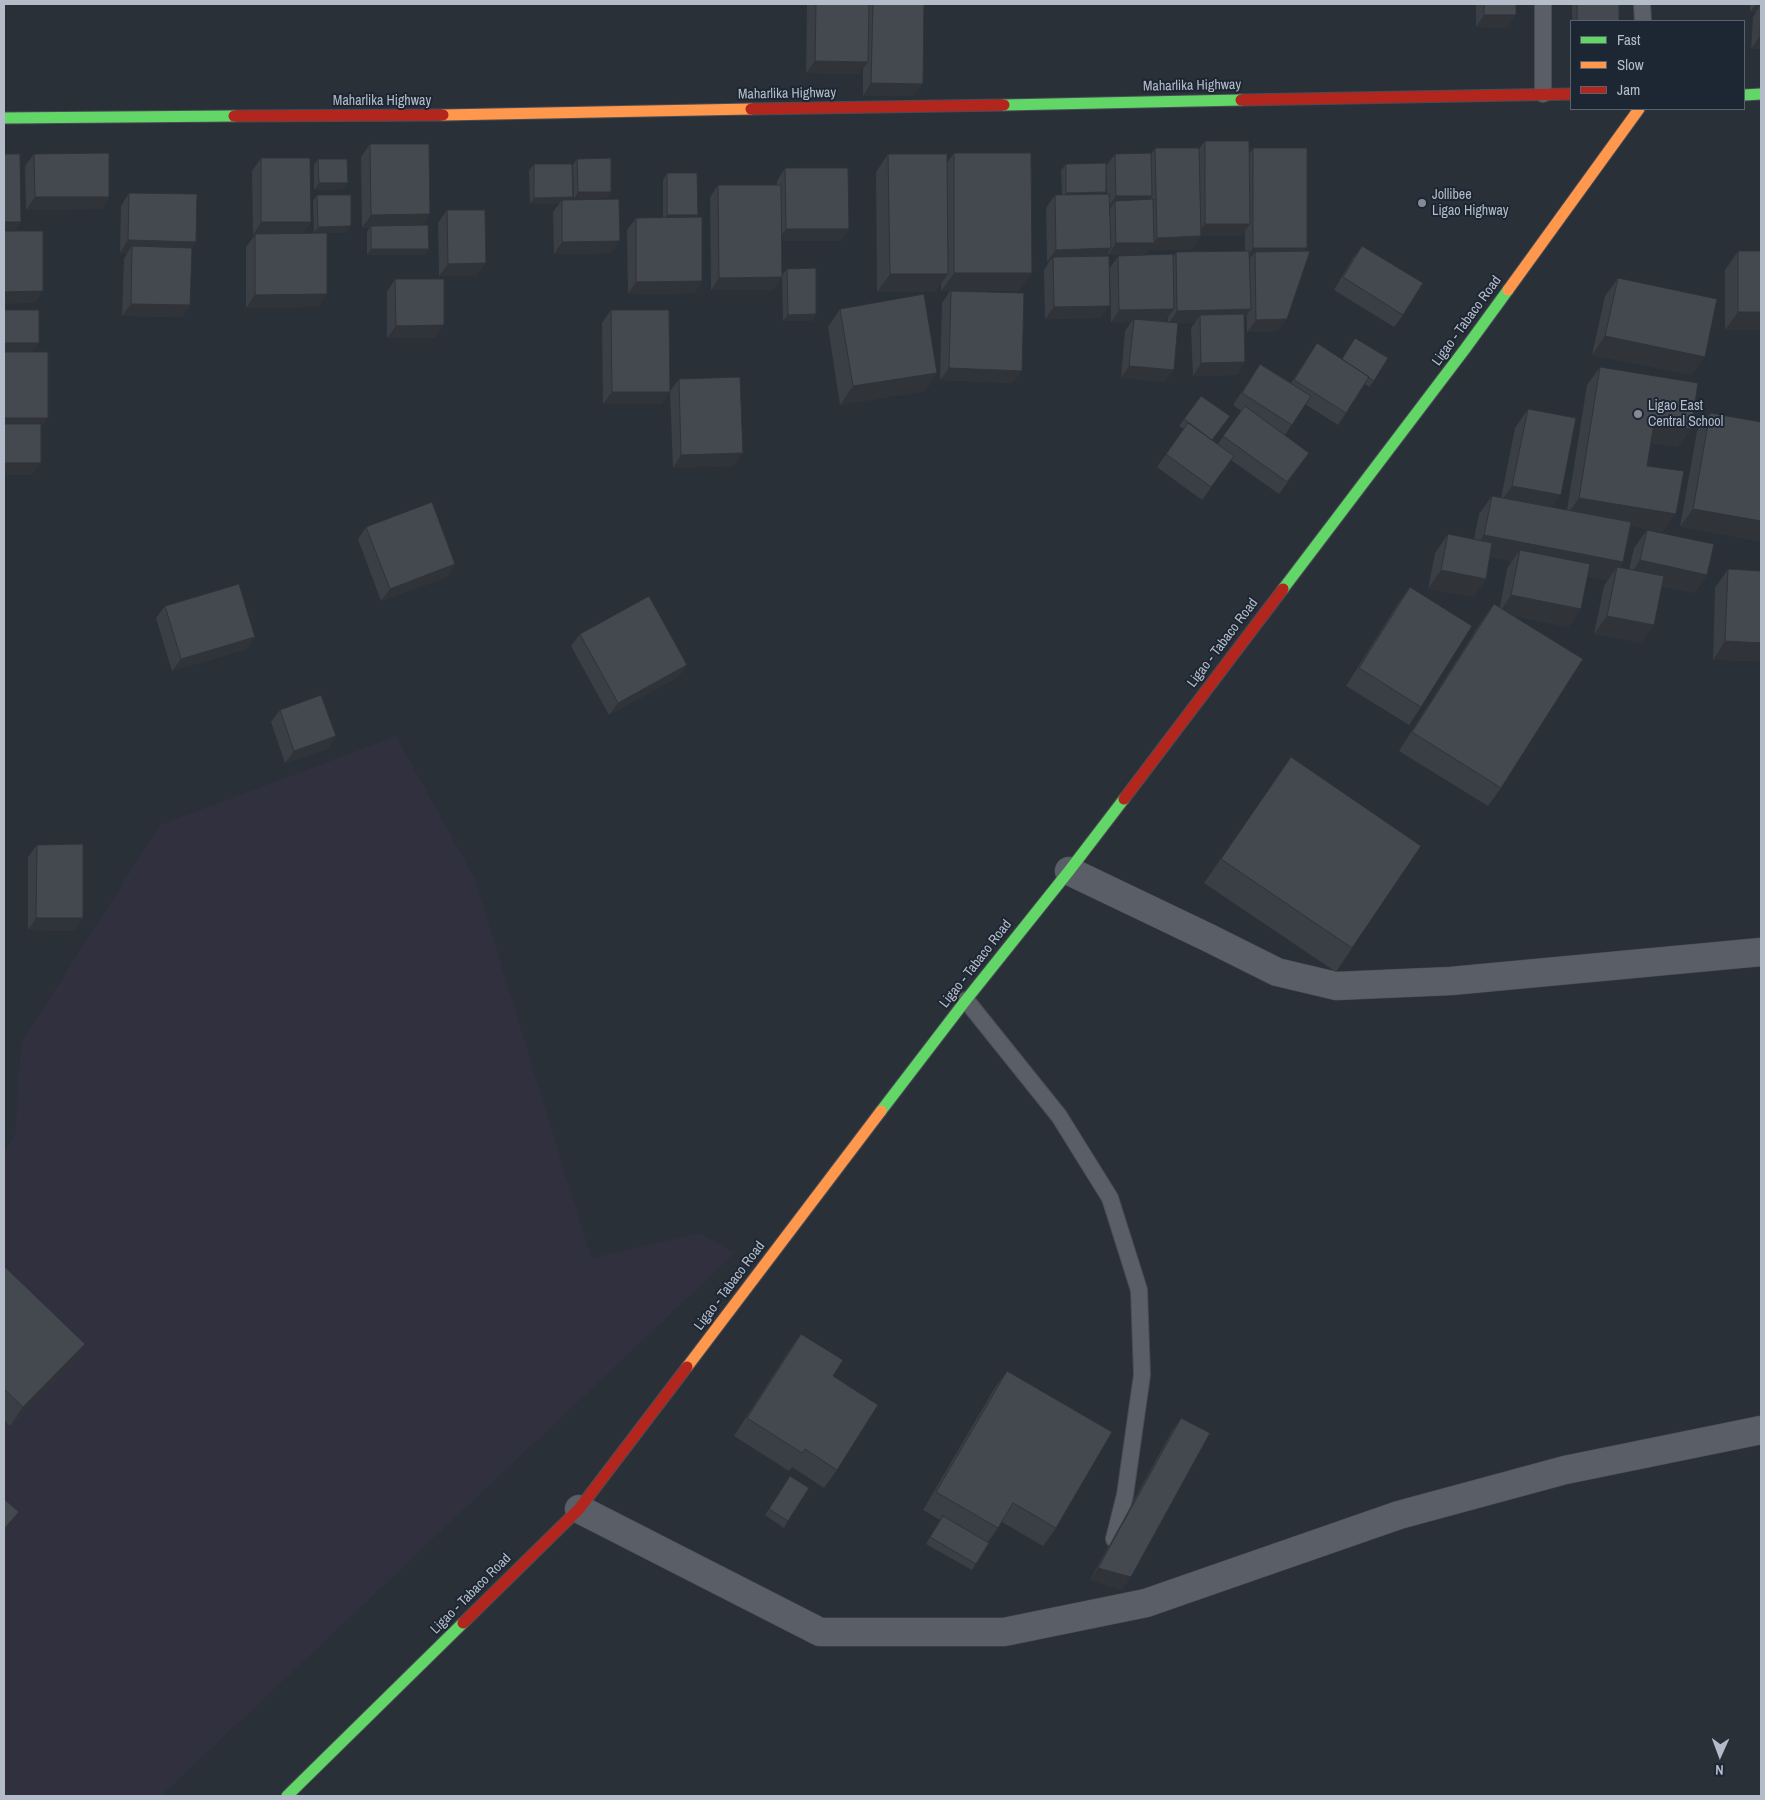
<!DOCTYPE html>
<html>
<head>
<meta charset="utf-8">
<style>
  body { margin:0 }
  #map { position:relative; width:1765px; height:1800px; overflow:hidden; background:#2a3038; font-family:"Archivo Narrow",sans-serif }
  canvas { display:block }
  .frame { position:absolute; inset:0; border:5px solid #b4bcc9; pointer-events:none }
  .legend { position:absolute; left:1570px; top:20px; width:175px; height:90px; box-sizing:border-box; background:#1d2633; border:1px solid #59626f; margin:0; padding:6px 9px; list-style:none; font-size:15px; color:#b4bcc9 }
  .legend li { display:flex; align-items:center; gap:10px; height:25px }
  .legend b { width:25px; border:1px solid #59626f }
  .north { position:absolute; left:1695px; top:1730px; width:50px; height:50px; -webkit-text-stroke:4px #1d2633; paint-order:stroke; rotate:182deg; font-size:14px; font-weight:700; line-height:20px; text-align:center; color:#b4bcc9 }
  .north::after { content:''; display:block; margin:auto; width:18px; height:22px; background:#b4bcc9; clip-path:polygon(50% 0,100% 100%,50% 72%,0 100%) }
</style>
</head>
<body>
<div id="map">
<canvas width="1765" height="1800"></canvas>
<div class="frame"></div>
<ul class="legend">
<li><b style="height:6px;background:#63d668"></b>Fast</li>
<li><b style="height:6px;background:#ff974d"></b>Slow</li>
<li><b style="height:6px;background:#b3261e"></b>Jam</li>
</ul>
<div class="north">N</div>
</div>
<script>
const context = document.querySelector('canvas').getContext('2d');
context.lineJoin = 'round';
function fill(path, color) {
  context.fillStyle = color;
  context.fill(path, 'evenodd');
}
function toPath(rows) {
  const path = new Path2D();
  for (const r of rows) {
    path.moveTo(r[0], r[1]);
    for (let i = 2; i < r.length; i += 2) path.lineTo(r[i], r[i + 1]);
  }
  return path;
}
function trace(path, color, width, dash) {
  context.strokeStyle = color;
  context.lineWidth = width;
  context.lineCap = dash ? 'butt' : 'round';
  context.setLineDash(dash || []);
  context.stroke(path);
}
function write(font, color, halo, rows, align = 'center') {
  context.font = font + ' "Archivo Narrow",sans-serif';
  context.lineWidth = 4;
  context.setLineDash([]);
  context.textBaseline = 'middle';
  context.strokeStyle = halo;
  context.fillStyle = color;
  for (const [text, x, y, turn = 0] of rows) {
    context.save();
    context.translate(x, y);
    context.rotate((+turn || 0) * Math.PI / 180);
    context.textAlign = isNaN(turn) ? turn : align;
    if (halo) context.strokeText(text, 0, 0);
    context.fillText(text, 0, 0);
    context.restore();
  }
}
const medical = toPath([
  [396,736,475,879,591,1258,700,1233,735,1253,161,1796,4,1796,4,1151,15,1137,21,1043,160,825]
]);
const lane = toPath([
  [1642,4,1643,21],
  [1543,94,1543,4],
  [966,1000,1059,1116,1110,1198,1139,1290,1142,1375,1125,1495,1114,1539]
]);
const street = toPath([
  [1069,871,1209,938,1277,972,1336,986,1451,981,1761,952],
  [579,1509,820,1632,1004,1632,1146,1603,1399,1515,1565,1470,1761,1430]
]);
const fast = toPath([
  [1744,95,1761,94],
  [1004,105,1241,100],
  [4,118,234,116],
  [1283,589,1465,349,1508,290],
  [881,1111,966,1000,1069,871,1124,799],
  [287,1796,463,1623]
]);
const slow = toPath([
  [443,115,751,109],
  [1508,290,1639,109],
  [687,1367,881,1111]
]);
const jam = toPath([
  [1241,100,1571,94],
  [751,109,1004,105],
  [234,116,443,115],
  [1124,799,1283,589],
  [463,1623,579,1509,687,1367]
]);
const wall = toPath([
  [807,4,924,4,914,96,863,96,863,68,859,74,806,73],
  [1476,4,1516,4,1507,28,1476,27],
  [1572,4,1619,4,1619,21,1572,21],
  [1750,4,1761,4,1761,49,1751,49,1753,17,1756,12,1750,12],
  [1205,141,1249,154,1253,148,1307,248,1305,251,1278,331,1247,332,1247,315,1244,319,1245,362,1237,375,1193,376,1191,328,1195,323,1178,323,1165,382,1121,378,1125,331,1131,322,1111,323,1110,268,1118,256,1173,257,1176,252,1245,251,1245,231,1241,236,1201,236,1193,249,1149,250,1146,255,1108,255,1108,253,1106,256,1101,318,1045,319,1044,270,1049,262,1047,262,1046,208,1055,195,1062,195,1061,170,1066,164,1106,166,1115,154,1151,154,1155,148,1199,149],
  [1106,171,1107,194,1105,194],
  [1168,317,1168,322,1164,321],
  [370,144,430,214,423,225,429,249,424,255,367,255,367,232,370,227,362,228,361,157],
  [954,153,1019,291,966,291,1013,383,940,380,942,303,950,291,941,291,941,282,935,292,877,292,876,172,888,154,947,163],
  [34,154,109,197,101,209,26,210,25,166],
  [261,158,311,222,302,234,319,307,246,308,246,247,255,235,253,235,252,171],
  [318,159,343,189,314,190,314,165],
  [577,159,611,192,607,198,574,199,573,165],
  [534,164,573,197,571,200,611,253,554,254,553,212,559,204,530,204,529,171],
  [785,168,849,229,840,241,781,241,782,277,773,290,711,290,710,197,718,185,777,185,777,181],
  [667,173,696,217,702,281,694,293,628,294,627,230,636,218,663,217,663,180],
  [129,193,192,249,190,305,182,317,122,316,124,259,127,253,120,253,121,206],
  [317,195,347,233,314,233,313,201],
  [447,210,477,276,439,276,438,223],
  [1362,246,1403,315,1394,327,1334,290,1353,258],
  [1738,251,1761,251,1761,330,1725,330,1725,270],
  [787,269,816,314,812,321,783,321,782,275],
  [1618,278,1692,375,1592,355,1605,296],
  [395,279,436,338,387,338,387,292],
  [840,309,937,373,925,391,840,405,828,327],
  [611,310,670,392,661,404,603,404,602,323],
  [1317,343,1374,381,1369,387,1365,384,1338,425,1305,404,1285,435,1309,453,1279,494,1231,460,1202,500,1157,467,1184,429,1179,426,1201,396,1212,440,1218,444,1241,411,1233,405,1260,364,1291,383],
  [1600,367,1678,447,1651,443,1647,466,1663,532,1631,526,1623,562,1619,568,1629,570,1634,548,1647,530,1707,575,1694,593,1662,586,1642,643,1594,634,1604,586,1608,580,1587,576,1581,609,1568,627,1514,616,1501,788,1488,806,1399,751,1481,622,1494,604,1500,607,1507,569,1512,561,1490,557,1486,579,1473,597,1428,589,1435,553,1448,534,1474,539,1479,514,1492,496,1501,498,1515,428,1528,409,1552,507,1567,510,1587,385],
  [679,379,734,466,673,468,670,391],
  [1710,413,1761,422,1680,527,1697,431],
  [366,527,455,564,447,577,381,601,358,539],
  [1728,569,1761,661,1713,660,1715,588],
  [1410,587,1421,707,1409,725,1346,686,1397,605],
  [165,606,255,637,247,649,172,671,156,618],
  [580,634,687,665,678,677,609,715,571,646],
  [280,710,336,736,327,749,285,763,271,722],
  [1291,757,1352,948,1336,972,1204,883],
  [37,845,83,918,74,931,28,930,28,857],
  [4,1266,85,1344,72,1363,10,1426,4,1420],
  [801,1334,833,1376,837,1470,824,1488,792,1467,789,1471,734,1436,788,1352],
  [1007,1371,1056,1528,1043,1546,1002,1522,988,1542,972,1570,926,1544,940,1520,923,1510,994,1389],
  [1181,1418,1122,1590,1090,1580,1172,1431],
  [786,1482,788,1521,784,1528,765,1515]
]);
const shadedWall = toPath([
  [1756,4,1761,4,1761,13,1761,4,1756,12,1750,12],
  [1484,15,1516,15,1507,28,1476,27],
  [1760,36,1761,36,1761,49,1751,49],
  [815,61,868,62,859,74,806,73],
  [871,83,923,84,914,96,863,96],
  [319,183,348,183,343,189,314,190],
  [578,192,611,192,607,198,574,199],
  [1106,192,1102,198,1062,199,1066,193],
  [1116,196,1152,196,1144,208,1115,201,1110,209,1107,209],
  [35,197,109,197,101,209,26,210],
  [573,197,569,203,562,200,559,204,530,204,534,198],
  [430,214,422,227,371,226,370,227,362,228,371,215],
  [667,215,698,215,693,221,663,221],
  [4,222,21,222,12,234,4,234],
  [261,222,311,222,302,234,253,235],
  [1205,224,1250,224,1241,236,1201,236,1193,249,1149,250,1146,255,1108,255,1116,243,1154,243,1157,238,1196,236],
  [351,226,347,233,314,233,318,227],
  [786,229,849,229,840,241,777,241],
  [128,240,196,242,188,255,132,246,127,253,120,253],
  [620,241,611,253,554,254,562,242],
  [1111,248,1102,261,1053,257,1049,262,1047,262,1056,250],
  [1253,248,1307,248,1298,260,1255,252,1249,260,1245,260],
  [371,249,429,249,424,255,367,255],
  [486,263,477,276,439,276,448,264],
  [954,273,1032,273,1019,291,941,291],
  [890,274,948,274,935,292,877,292],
  [782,277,773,290,711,290,719,278],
  [702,281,694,293,628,294,636,282],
  [43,291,35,303,4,304,4,292],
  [327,294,319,307,246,308,255,295],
  [131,304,190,305,182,317,122,316],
  [1110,306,1101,318,1045,319,1054,307],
  [1174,309,1165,321,1134,319,1131,322,1111,323,1119,310],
  [1251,309,1242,322,1200,315,1195,323,1169,323,1177,311],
  [1738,312,1761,312,1761,330,1725,330],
  [816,314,812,321,783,321,788,315],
  [1287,319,1278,331,1247,332,1256,320],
  [444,325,436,338,387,338,396,326],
  [1605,336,1705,357,1692,375,1592,355],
  [4,343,39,343,30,355,4,356],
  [1245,362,1237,375,1193,376,1201,363],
  [1129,366,1174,370,1165,382,1121,378],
  [949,368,1022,371,1013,383,940,380],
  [937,373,925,391,840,405,853,386],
  [612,392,670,392,661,404,603,404],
  [4,418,48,418,40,431,4,431],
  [1654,423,1691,429,1678,447,1641,441],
  [743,453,734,466,673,468,681,455],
  [4,463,41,463,32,475,4,475],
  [1512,486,1561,495,1548,513,1499,504],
  [1579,498,1676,514,1663,532,1566,516],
  [1693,509,1761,521,1761,542,1680,527],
  [1484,535,1623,562,1615,574,1617,567,1608,580,1517,562,1520,550,1512,561,1471,553],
  [1640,560,1707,575,1694,593,1628,578],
  [455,564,447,577,381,601,390,589],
  [1441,570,1486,579,1473,597,1428,589],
  [1511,595,1581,609,1568,627,1499,613],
  [1607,616,1654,625,1642,643,1594,634],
  [255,637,247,649,172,671,181,659],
  [1725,641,1761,643,1761,661,1713,660],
  [687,665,678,677,609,715,618,703],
  [336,736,327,749,285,763,294,751],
  [36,918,83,918,74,931,28,930],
  [85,1344,72,1363,10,1426,23,1407],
  [19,1512,4,1534,4,1529],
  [1098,1568,1131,1577,1122,1590,1090,1580]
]);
const building = toPath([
  [816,4,869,4,868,62,815,61,816,4],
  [873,4,924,4,923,84,871,83,873,4],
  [1484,4,1516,4,1516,15,1484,15,1484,4],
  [1577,4,1619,4,1619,21,1577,21,1577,4],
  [1761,4,1761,36,1760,36,1761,4],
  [1205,141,1249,141,1250,224,1205,224,1205,141],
  [370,144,429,144,430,214,371,215,370,144],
  [1155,148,1199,148,1201,236,1157,238,1155,148],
  [1253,148,1307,148,1307,248,1253,248,1253,148],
  [109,153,109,197,35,197,34,154,109,153],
  [954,153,1031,153,1032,273,954,273,954,153],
  [1151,153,1152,196,1116,196,1115,154,1151,153],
  [4,154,20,154,21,222,4,222,4,154],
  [888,154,947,154,948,274,890,274,888,154],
  [261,158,310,158,311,222,261,222,261,158],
  [611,158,611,192,578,192,577,159,611,158],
  [318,159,347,159,348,183,319,183,318,159],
  [1106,163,1106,192,1066,193,1066,164,1106,163],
  [534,164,572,164,573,197,534,198,534,164],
  [785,168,848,168,849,229,786,229,785,168],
  [667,173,697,173,698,215,667,215,667,173],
  [718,185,781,185,782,277,719,278,718,185],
  [129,193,197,194,196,242,128,240,129,193],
  [1109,194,1111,248,1056,250,1055,195,1109,194],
  [317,195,351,195,351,226,318,227,317,195],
  [619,199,620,241,562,242,562,200,619,199],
  [1153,199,1154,243,1116,243,1115,201,1153,199],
  [447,210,485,210,486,263,448,264,447,210],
  [702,217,702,281,636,282,636,218,702,217],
  [428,225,429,249,371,249,371,226,428,225],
  [4,231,43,231,43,291,4,292,4,231],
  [327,233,327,294,255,295,255,234,327,233],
  [132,246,192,248,190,305,131,304,132,246],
  [1362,246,1423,283,1403,315,1343,277,1362,246],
  [1249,251,1251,309,1177,311,1176,252,1249,251],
  [1310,251,1287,319,1256,320,1255,252,1310,251],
  [1738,251,1761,251,1761,312,1738,312,1738,251],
  [1173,254,1174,309,1119,310,1118,256,1173,254],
  [1109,256,1110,306,1054,307,1053,257,1109,256],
  [816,268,816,314,788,315,787,269,816,268],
  [1618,278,1717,299,1705,357,1605,336,1618,278],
  [395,279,444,279,444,325,396,326,395,279],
  [951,291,1024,293,1022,371,949,368,951,291],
  [924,294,937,373,853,386,840,309,924,294],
  [4,310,39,310,39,343,4,343,4,310],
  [611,310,669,310,670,392,612,392,611,310],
  [1244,314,1245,362,1201,363,1200,315,1244,314],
  [1134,319,1178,323,1174,370,1129,366,1134,319],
  [1355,338,1388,358,1374,381,1369,378,1369,377,1342,359,1355,338],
  [1317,343,1369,377,1346,413,1294,380,1317,343],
  [4,352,48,352,48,418,4,418,4,352],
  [1260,364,1311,396,1292,425,1242,393,1260,364],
  [1600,367,1698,383,1691,429,1654,423,1647,466,1684,471,1676,514,1579,498,1600,367],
  [740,377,743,453,681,455,679,379,740,377],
  [1201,396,1230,416,1212,440,1184,419,1201,396],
  [1245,406,1309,453,1287,482,1223,436,1245,406],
  [1528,409,1576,418,1561,495,1512,486,1528,409],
  [1710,413,1761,422,1761,521,1693,509,1710,413],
  [1188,423,1234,456,1211,487,1166,454,1188,423],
  [4,424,41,424,41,463,4,463,4,424],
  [1492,496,1631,522,1623,562,1484,535,1492,496],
  [432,502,455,564,390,589,366,527,432,502],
  [1647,530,1714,544,1707,575,1640,560,1647,530],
  [1448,534,1492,543,1486,579,1441,570,1448,534],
  [1520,550,1590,564,1581,609,1511,595,1520,550],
  [1617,567,1664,576,1654,625,1607,616,1617,567],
  [1728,569,1761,571,1761,643,1725,641,1728,569],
  [239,584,255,637,181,659,165,606,239,584],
  [1410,587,1472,626,1421,707,1359,668,1410,587],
  [649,596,687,665,618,703,580,634,649,596],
  [1494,604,1583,659,1501,788,1412,732,1494,604],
  [321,695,336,736,294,751,280,710,321,695],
  [1291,757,1421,846,1352,948,1221,859,1291,757],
  [83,844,83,918,36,918,37,845,83,844],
  [4,1266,85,1344,23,1407,4,1389,4,1266],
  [801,1334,843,1360,833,1376,878,1405,837,1470,805,1449,802,1453,747,1418,801,1334],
  [1007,1371,1112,1432,1056,1528,1013,1503,998,1528,936,1492,1007,1371],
  [1181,1418,1210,1433,1131,1577,1098,1568,1181,1418],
  [790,1476,809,1488,788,1521,769,1509,790,1476],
  [4,1499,19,1512,4,1529,4,1499],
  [943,1516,989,1543,976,1564,930,1537,943,1516]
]);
const markers = [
  [1422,203,5,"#848b96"],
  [1638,414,5,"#848b96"]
];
const streetNames = [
  ["Maharlika Highway",1192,86,-1],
  ["Maharlika Highway",787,94,-1],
  ["Maharlika Highway",382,101],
  ["Ligao - Tabaco Road",1467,321,-54],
  ["Ligao - Tabaco Road",1223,643,-53],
  ["Ligao - Tabaco Road",976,964,-52],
  ["Ligao - Tabaco Road",730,1286,-53],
  ["Ligao - Tabaco Road",471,1594,-45]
];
const poiNames = [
  ["Jollibee",1432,195],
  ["Ligao Highway",1432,211],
  ["Ligao East",1648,406],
  ["Central School",1648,422]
];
fill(medical, '#31303e');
trace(lane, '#484c53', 18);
trace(street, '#484c53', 29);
trace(fast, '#484c55', 13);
trace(slow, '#484c55', 13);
trace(jam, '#484c55', 13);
trace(lane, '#5a5e66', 16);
trace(street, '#5a5e66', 28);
trace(fast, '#63d668', 11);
trace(slow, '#ff974d', 11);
trace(jam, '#b3261e', 11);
fill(wall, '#3a3f45');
fill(shadedWall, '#303338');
fill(building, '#444950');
trace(building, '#303338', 1);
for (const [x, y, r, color] of markers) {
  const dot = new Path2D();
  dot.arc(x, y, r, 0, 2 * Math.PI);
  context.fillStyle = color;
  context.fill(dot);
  trace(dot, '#1d2633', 2);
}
write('14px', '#b4bcc9', '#1d2633', streetNames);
write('14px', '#b4bcc9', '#1d2633', poiNames, 'left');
</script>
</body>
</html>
